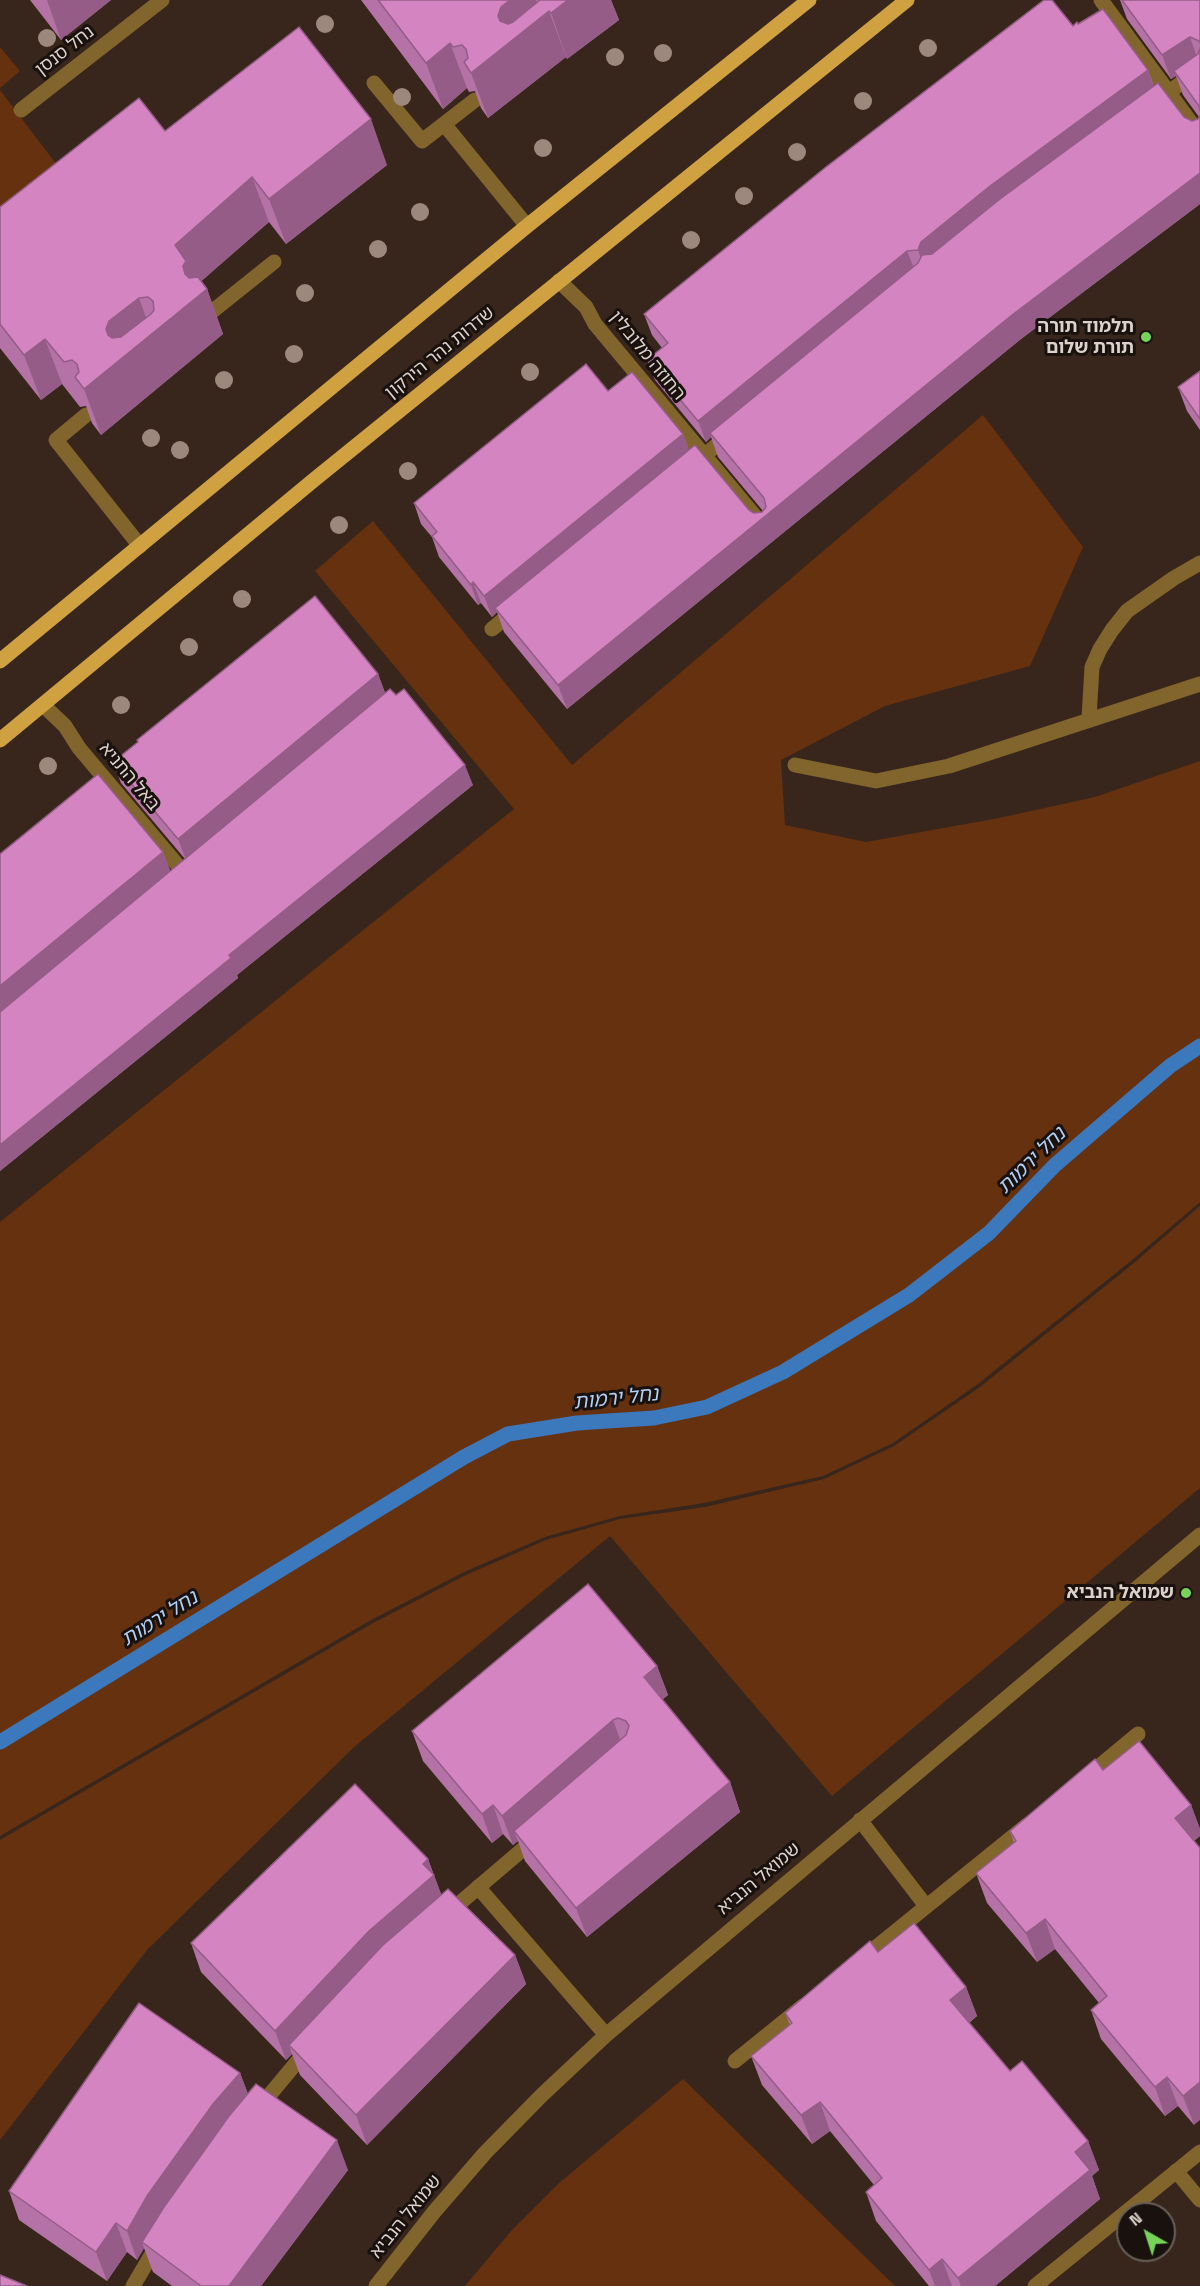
<!DOCTYPE html>
<html>
<head>
<meta charset="utf-8">
<style>
  body { margin:0 }
  #map { position:relative; width:1200px; height:2286px; overflow:hidden; background:#38261c; font-family:"Space Grotesk",sans-serif }
  canvas { display:block }
  .north { position:absolute; left:1116px; top:2202px; width:60px; height:60px; box-sizing:border-box; background:#19110d; border:2px solid #675e59; border-radius:50%; rotate:321deg; font-size:16px; font-weight:700; line-height:24px; text-align:center; color:#ddd1cb }
  .north::after { content:''; display:block; margin:auto; width:21px; height:27px; background:#77d259; clip-path:polygon(50% 0,100% 100%,50% 72%,0 100%) }
</style>
</head>
<body>
<div id="map">
<canvas width="1200" height="2286"></canvas>
<div class="north">N</div>
</div>
<script>
const context = document.querySelector('canvas').getContext('2d');
context.lineJoin = 'round';
function fill(path, color) {
  context.fillStyle = color;
  context.fill(path, 'evenodd');
}
function toPath(rows) {
  const path = new Path2D();
  for (const r of rows) {
    path.moveTo(r[0], r[1]);
    for (let i = 2; i < r.length; i += 2) path.lineTo(r[i], r[i + 1]);
  }
  return path;
}
function trace(path, color, width, dash) {
  context.strokeStyle = color;
  context.lineWidth = width;
  context.lineCap = dash ? 'butt' : 'round';
  context.setLineDash(dash || []);
  context.stroke(path);
}
function write(font, color, halo, rows, align = 'center') {
  context.font = font + ' "Space Grotesk","Noto Sans Hebrew",sans-serif';
  context.lineWidth = 6;
  context.setLineDash([]);
  context.textBaseline = 'middle';
  context.strokeStyle = halo;
  context.fillStyle = color;
  for (const [text, x, y, turn = 0] of rows) {
    context.save();
    context.translate(x, y);
    context.rotate((+turn || 0) * Math.PI / 180);
    context.textAlign = isNaN(turn) ? turn : align;
    if (halo) context.strokeText(text, 0, 0);
    context.fillText(text, 0, 0);
    context.restore();
  }
}
const green = toPath([
  [0,47,20,71,0,88],
  [0,90,57,165,0,209],
  [983,415,1083,547,1030,666,885,706,781,760,785,825,866,842,999,818,1095,797,1200,761,1200,1202,1132,1260,978,1384,893,1443,823,1476,704,1503,620,1516,545,1537,464,1572,371,1620,0,1836,0,1222,514,809,315,571,373,521,572,765],
  [1200,1206,1200,1488,832,1796,610,1536,353,1748,147,1950,0,2140,0,1840,373,1623,466,1575,546,1540,620,1519,705,1507,824,1479,894,1446,980,1387,1134,1263],
  [683,2079,895,2286,465,2286,512,2230,558,2184]
]);
const stream = toPath([
  [0,1742,464,1457,508,1434,577,1423,654,1418,707,1407,783,1372,909,1295,989,1233,1055,1165,1170,1066,1200,1046]
]);
const minor = toPath([
  [1101,0,1200,135],
  [374,83,422,141,444,124,527,226],
  [1149,106,1200,70],
  [21,110,162,0],
  [444,124,475,100],
  [559,281,586,307,595,324,764,527],
  [209,314,274,262],
  [86,415,56,440,140,546],
  [689,468,729,435],
  [492,629,515,610],
  [43,705,65,726,79,748,185,874],
  [1089,718,1092,667,1100,649,1112,630,1127,611,1174,578,1200,563],
  [795,765,876,781,949,766,1200,684],
  [1085,1778,1138,1734],
  [860,1820,926,1906],
  [478,1887,606,2035],
  [447,1914,536,1838],
  [859,1961,1027,1825],
  [735,2061,803,2006],
  [257,2110,307,2050],
  [1176,2171,1200,2200],
  [133,2286,159,2242],
  [376,2286,434,2212,485,2153,542,2095,606,2035,1200,1535],
  [1035,2286,1200,2152]
]);
const major = toPath([
  [0,661,527,226,809,0],
  [0,740,315,479,907,0]
]);
const trees = [
  [325,24],
  [47,38],
  [928,48],
  [663,53],
  [615,57],
  [402,97],
  [863,101],
  [543,148],
  [797,152],
  [744,196],
  [420,212],
  [691,240],
  [378,249],
  [305,293],
  [294,354],
  [530,372],
  [224,380],
  [151,438],
  [180,450],
  [408,471],
  [339,525],
  [242,599],
  [189,647],
  [121,705],
  [48,766]
];
const wall = toPath([
  [30,0,111,0,61,40],
  [361,0,611,0,619,20,567,59,566,57,488,118,481,108,475,91,469,92,467,88,443,109],
  [1120,0,1200,0,1200,204,1021,339,567,709,504,632,497,612,492,617,481,603,478,605,439,557,432,537,421,524,414,503,608,391,683,434,689,450,749,510,754,513,762,512,763,511,718,457,711,437,706,442,655,380,647,360,662,348,652,335,644,314,1073,26,1078,24,1148,70,1154,86,1184,117,1192,121,1198,119,1199,117,1183,95,1176,76,1171,79,1127,19],
  [165,131,387,165,286,244,269,222,201,281,207,289,223,334,101,435,92,423,86,406,80,407,62,384,41,400,0,348,0,207],
  [1200,371,1200,430,1187,411,1178,387],
  [378,674,385,693,473,785,237,975,238,978,0,1171,0,854,163,852,170,871,185,859,121,783,113,762,138,742,137,740],
  [657,1666,668,1695,662,1699,730,1782,740,1812,587,1937,525,1861,518,1841,513,1845,503,1834,492,1843,423,1761,412,1731],
  [1103,1770,1191,1805,1200,1829,1200,1836,1194,1841,1194,2125,1178,2106,1165,2116,1101,2039,1091,2010,1099,2003,1055,1949,1037,1962,987,1903,976,1873,1014,1843,1010,1831],
  [428,1859,441,1895,515,1955,526,1984,367,2145,300,2075,292,2054,286,2060,201,1972,191,1943],
  [878,1952,966,1987,977,2016,969,2023,1010,2071,1088,2141,1099,2170,1092,2176,1100,2199,995,2286,929,2286,876,2221,866,2192,874,2185,830,2131,812,2144,762,2085,751,2056,790,2025,785,2013],
  [240,2073,248,2094,348,2170,261,2286,172,2286,153,2272,144,2248,137,2260,127,2252,107,2281,19,2220,9,2191]
]);
const shadedWall = toPath([
  [47,0,111,0,61,40],
  [510,0,536,0,542,17,549,11,566,57,488,118,471,73,501,7],
  [568,0,611,0,619,20,567,59,551,13],
  [1190,37,1198,60,1174,71,1176,76,1171,79,1162,55],
  [450,43,467,88,443,109,426,63],
  [1148,70,1155,91,925,270,918,250,921,242,990,186],
  [371,119,387,165,286,244,269,199],
  [1200,173,1200,204,1021,339,567,709,558,685,1012,315],
  [252,177,269,222,196,286,207,289,223,334,101,435,84,389,109,321,139,298,152,334,175,245],
  [907,251,915,271,710,433,711,437,706,442,698,421],
  [45,339,62,384,41,400,24,355],
  [683,434,691,454,495,608,497,612,492,617,484,596],
  [473,582,481,603,478,605,471,585],
  [378,674,386,695,186,860,178,839],
  [465,765,473,785,237,975,238,978,0,1171,0,1145,229,955],
  [163,852,171,872,0,1013,0,986],
  [657,1666,668,1695,655,1706,644,1677],
  [613,1720,624,1750,514,1831,518,1841,513,1845,502,1816],
  [730,1782,740,1812,587,1937,576,1908],
  [493,1805,503,1834,492,1843,482,1814],
  [1191,1805,1200,1829,1200,1836,1186,1847,1175,1818],
  [428,1859,445,1904,289,2045,292,2054,286,2060,275,2031,423,1864],
  [1045,1919,1055,1949,1037,1962,1026,1933],
  [515,1955,526,1984,367,2145,356,2115],
  [966,1987,977,2016,960,2030,950,2000],
  [240,2073,251,2102,142,2242,144,2248,137,2260,127,2231,147,2196,213,2104],
  [1167,2077,1178,2106,1165,2116,1155,2087],
  [1200,2082,1200,2120,1194,2125,1183,2096],
  [820,2102,830,2131,812,2144,801,2115],
  [337,2140,348,2170,261,2286,229,2286],
  [1088,2141,1099,2170,1092,2176,1100,2199,995,2286,961,2286,958,2278,1075,2152],
  [116,2223,127,2252,107,2281,96,2252],
  [942,2259,952,2286,935,2286,929,2270]
]);
const building = toPath([
  [378,0,510,0,501,7,498,16,500,21,508,24,513,22,540,0,568,0,551,13,549,11,471,73,464,62,468,58,466,49,462,45,453,47,450,43,426,63,378,0],
  [1044,0,1052,0,1073,26,1077,22,1078,24,1103,9,1148,70,990,186,921,242,918,250,907,251,698,421,647,360,668,343,644,314,826,167,1044,0],
  [1122,0,1200,0,1200,43,1199,41,1190,37,1162,55,1122,0],
  [299,27,371,119,269,199,252,177,175,245,186,261,183,266,185,274,189,278,198,277,207,289,84,389,75,377,79,372,77,364,72,360,64,362,45,339,24,355,0,324,0,207,139,98,165,131,299,27],
  [148,297,153,301,154,310,151,314,121,337,112,338,108,335,106,329,109,321,139,298,148,297],
  [1200,48,1200,111,1199,106,1174,71,1198,54,1200,48],
  [1158,83,1184,117,1192,121,1198,119,1200,115,1200,173,1012,315,558,685,495,608,695,445,749,510,754,513,762,512,766,507,764,498,710,433,918,263,922,255,932,254,1000,199,1158,83],
  [586,364,608,391,632,372,683,434,484,596,473,582,471,585,432,536,437,532,414,503,586,364],
  [1200,371,1200,419,1178,387,1200,371],
  [315,596,378,674,178,839,113,762,138,742,137,740,315,596],
  [390,689,396,695,404,689,465,765,229,955,231,958,0,1145,0,1012,390,689],
  [98,774,163,852,0,986,0,854,98,774],
  [588,1584,657,1666,644,1677,730,1782,576,1908,514,1831,626,1735,629,1726,626,1721,618,1718,613,1720,502,1816,493,1805,482,1814,412,1731,588,1584],
  [1139,1741,1191,1805,1175,1818,1200,1848,1200,2082,1183,2096,1167,2077,1155,2087,1091,2010,1107,1996,1045,1919,1026,1933,976,1873,1016,1841,1010,1831,1095,1759,1103,1770,1139,1741],
  [355,1784,428,1859,423,1864,434,1875,369,1931,275,2031,191,1943,355,1784],
  [448,1889,515,1955,356,2115,289,2045,383,1945,448,1889],
  [914,1923,966,1987,950,2000,1010,2071,1022,2061,1088,2141,1075,2152,1090,2170,958,2278,942,2259,929,2270,866,2192,882,2178,820,2102,801,2115,751,2056,792,2023,785,2013,870,1941,878,1952,914,1923],
  [139,2003,240,2073,213,2104,147,2196,127,2231,116,2223,96,2252,9,2191,139,2003],
  [256,2084,337,2140,229,2286,201,2286,142,2242,164,2207,229,2116,256,2084],
  [0,2275,27,2286,0,2286,0,2275]
]);
const markers = [
  [1146,337,6,"#77d259"],
  [1186,1593,6,"#77d259"]
];
const streetNames = [
  ["נחל סנסן",65,51,-38],
  ["שדרות נהר הירקון",440,353,-39],
  ["החוזה מלובלין",647,356,51],
  ["באל התניא",129,777,50],
  ["שמואל הנביא",759,1879,-40],
  ["שמואל הנביא",406,2217,-51]
];
const poiNames = [
  ["תלמוד תורה",1134,327],
  ["תורת שלום",1134,348],
  ["שמואל הנביא",1174,1593]
];
const waterNames = [
  ["נחל ירמות",1032,1161,-44],
  ["נחל ירמות",616,1399,-6],
  ["נחל ירמות",160,1619,-32]
];
fill(green, '#66310f');
trace(stream, '#3c78bc', 15);
trace(minor, '#81652c', 15);
trace(major, '#cfa140', 15);
context.fillStyle = '#9d887d';
for (const [x, y] of trees) {
  context.beginPath();
  context.arc(x, y, 9, 0, 2 * Math.PI);
  context.fill();
}
fill(wall, '#b572a6');
fill(shadedWall, '#945c87');
fill(building, '#d384c1');
trace(building, '#945c87', 1.5);
for (const [x, y, r, color] of markers) {
  const dot = new Path2D();
  dot.arc(x, y, r, 0, 2 * Math.PI);
  context.fillStyle = color;
  context.fill(dot);
  trace(dot, '#19110d', 2);
}
write('18px', '#ddd1cb', '#19110d', streetNames);
write('bold 18px', '#ddd1cb', '#19110d', poiNames, 'right');
write('italic 20px', '#b1cff4', '#19110d', waterNames);
</script>
</body>
</html>
